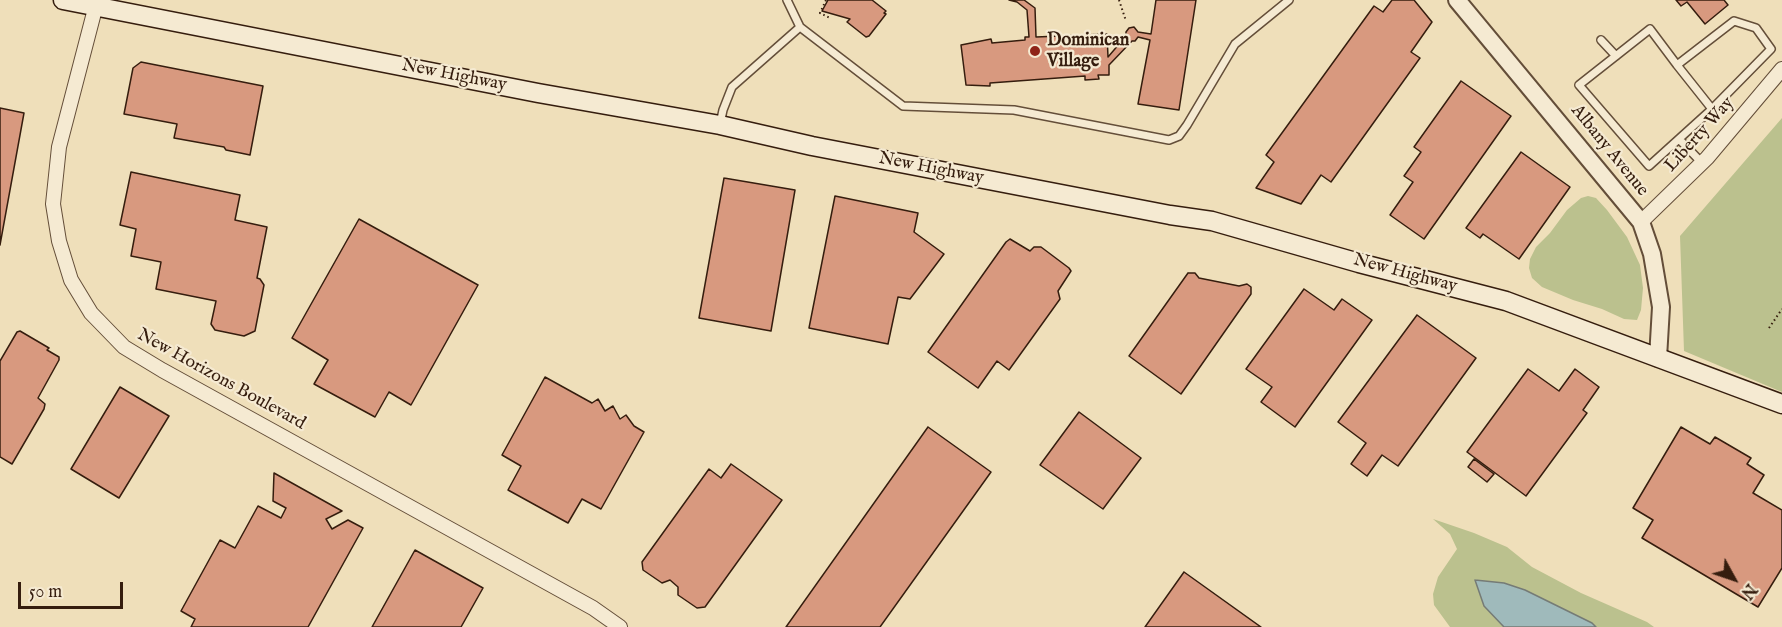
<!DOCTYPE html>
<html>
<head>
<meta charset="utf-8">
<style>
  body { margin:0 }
  #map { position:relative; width:1782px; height:627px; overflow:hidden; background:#efdfba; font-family:"IM FELL English",serif }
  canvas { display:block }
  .north { position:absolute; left:1704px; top:549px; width:60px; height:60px; -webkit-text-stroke:4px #f5ead2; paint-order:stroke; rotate:130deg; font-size:16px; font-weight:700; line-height:24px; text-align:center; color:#351d0e }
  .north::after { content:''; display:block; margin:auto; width:21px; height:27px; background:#351d0e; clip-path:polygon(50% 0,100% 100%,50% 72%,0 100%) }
  .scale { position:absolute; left:18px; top:582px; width:105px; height:27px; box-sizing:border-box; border:3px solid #351d0e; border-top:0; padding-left:8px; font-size:18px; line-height:21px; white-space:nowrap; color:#351d0e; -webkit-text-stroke:4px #f5ead2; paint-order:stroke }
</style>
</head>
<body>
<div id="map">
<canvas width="1782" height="627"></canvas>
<div class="north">N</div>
<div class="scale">50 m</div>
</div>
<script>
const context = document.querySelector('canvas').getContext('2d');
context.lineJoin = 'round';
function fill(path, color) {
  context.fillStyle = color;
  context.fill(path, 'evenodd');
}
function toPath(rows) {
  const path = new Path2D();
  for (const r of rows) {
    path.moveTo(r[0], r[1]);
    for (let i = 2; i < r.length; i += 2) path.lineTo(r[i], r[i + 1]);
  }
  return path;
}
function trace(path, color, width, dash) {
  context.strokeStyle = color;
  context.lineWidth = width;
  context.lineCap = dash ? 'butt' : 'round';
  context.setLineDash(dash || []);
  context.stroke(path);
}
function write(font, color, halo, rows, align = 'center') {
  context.font = font + ' "IM FELL English",serif';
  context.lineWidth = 4.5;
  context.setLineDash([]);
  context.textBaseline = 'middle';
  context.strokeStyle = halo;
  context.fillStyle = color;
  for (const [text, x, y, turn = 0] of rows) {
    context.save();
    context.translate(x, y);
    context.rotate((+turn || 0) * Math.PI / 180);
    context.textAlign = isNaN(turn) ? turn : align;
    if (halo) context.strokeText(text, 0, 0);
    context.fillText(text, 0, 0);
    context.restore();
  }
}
const green = toPath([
  [1782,118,1782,392,1684,351,1680,236],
  [1588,196,1596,198,1607,210,1627,237,1640,265,1643,288,1641,310,1637,320,1624,319,1602,309,1573,300,1542,287,1532,278,1529,268,1530,259,1536,247,1550,233,1567,210,1581,198],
  [1433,519,1474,533,1507,547,1532,567,1581,593,1647,622,1654,627,1450,627,1434,605,1433,594,1438,577,1457,549,1450,534]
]);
const water = toPath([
  [1475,580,1504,583,1525,590,1592,623,1596,627,1504,627,1484,606,1475,580]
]);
const building = toPath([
  [828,0,872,0,886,11,884,13,886,14,869,36,866,37,847,22,850,19,822,11,828,0],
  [1009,0,1024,0,1035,8,1036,37,1107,34,1108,57,1126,36,1126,32,1129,28,1134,27,1138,32,1151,34,1156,0,1196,0,1179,110,1138,104,1150,40,1138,37,1135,41,1132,41,1109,65,1109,75,1098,75,1099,79,1085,80,1085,76,990,83,990,86,966,85,961,45,991,39,992,43,1025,40,1025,37,1029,37,1027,10,1017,2,1009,0],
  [1392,0,1414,0,1432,22,1411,52,1420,58,1331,182,1321,175,1301,204,1256,188,1274,162,1266,155,1374,6,1383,12,1392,0],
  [1676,0,1724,0,1728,5,1705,24,1687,2,1681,6,1676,0],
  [141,62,263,86,250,155,226,150,224,147,174,138,177,124,124,114,133,68,141,62],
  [1461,81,1511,116,1424,239,1390,215,1413,182,1404,176,1421,152,1414,147,1461,81],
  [0,108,24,113,0,245,0,108],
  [1521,152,1570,187,1519,259,1483,234,1480,238,1466,228,1521,152],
  [131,172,240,195,235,220,267,227,257,278,260,279,264,285,255,331,244,336,215,330,211,324,216,301,156,289,161,262,131,256,136,229,120,225,131,172],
  [724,178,795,190,771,331,699,318,724,178],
  [835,196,918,213,914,232,944,254,910,299,898,297,888,344,809,328,835,196],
  [359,219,478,285,411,405,389,392,375,417,314,384,328,360,292,338,359,219],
  [1010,239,1030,251,1034,247,1041,247,1069,268,1071,271,1058,291,1060,299,1009,370,997,361,978,388,928,352,1006,242,1010,239],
  [1188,273,1195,273,1199,278,1239,286,1247,284,1251,287,1251,294,1181,394,1129,356,1188,273],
  [1304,289,1334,310,1342,299,1372,320,1295,427,1261,402,1272,387,1246,369,1304,289],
  [1417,315,1476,358,1398,466,1382,455,1367,476,1351,464,1366,443,1338,422,1417,315],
  [20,331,49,348,47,350,59,357,59,360,38,398,45,404,44,409,12,464,0,457,0,361,17,332,20,331],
  [1528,369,1559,391,1575,369,1599,387,1583,410,1587,413,1526,496,1467,452,1528,369],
  [545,377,592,403,598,399,605,411,613,406,620,419,626,415,634,426,644,432,601,509,582,499,568,523,508,490,521,466,502,455,545,377],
  [120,387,169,416,119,498,71,469,120,387],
  [1079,412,1141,458,1103,509,1040,465,1079,412],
  [928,427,991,472,880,627,786,627,928,427],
  [1681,427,1710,444,1715,437,1751,458,1747,464,1764,475,1753,493,1782,510,1782,568,1758,607,1642,538,1653,520,1633,508,1681,427],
  [1474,459,1494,474,1487,482,1468,467,1474,459],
  [731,464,782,500,705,607,697,608,678,595,678,587,670,580,662,583,643,570,642,562,709,469,721,478,731,464],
  [274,473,342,511,326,519,332,529,348,520,363,528,308,627,191,627,195,619,181,611,220,540,235,548,258,506,281,518,286,508,273,501,274,473],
  [415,550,483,588,461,627,372,627,415,550],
  [1184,572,1261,627,1145,627,1184,572]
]);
const path = toPath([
  [826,0,820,13,830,18],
  [1119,0,1126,21],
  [1769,328,1782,309]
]);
const service = toPath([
  [787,0,800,27,903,106,1014,110,1169,140,1179,136,1187,125,1235,44,1289,0],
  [1601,40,1616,56],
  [1677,65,1734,21,1756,28,1771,49,1712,109,1649,166,1579,85,1650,29,1677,65,1712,109],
  [720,124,723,110,732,87,800,27],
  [1679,139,1702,163]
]);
const minor = toPath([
  [96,5,59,147,53,204,59,241,71,280,91,313,124,347,162,370,593,608,620,627],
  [1641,222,1707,158,1782,69]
]);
const tertiary = toPath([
  [1457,0,1641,222,1652,254,1661,307,1658,358]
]);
const secondary = toPath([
  [63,0,538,93,720,125,812,146,1170,215,1212,221,1359,263,1506,301,1782,404]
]);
const markers = [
  [1035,51,6,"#8f2418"]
];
const poiNames = [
  ["Dominican",1047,41],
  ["Village",1047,62]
];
const streetNames = [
  ["New Highway",454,76,11],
  ["Liberty Way",1700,135,-48],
  ["Albany Avenue",1609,151,51],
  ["New Highway",931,169,11],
  ["New Highway",1405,274,15],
  ["New Horizons Boulevard",221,380,29]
];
fill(green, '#bbc18e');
fill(water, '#9fbabb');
trace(water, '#757b76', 1.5);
fill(building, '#d8997f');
trace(building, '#351d0e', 1.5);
trace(service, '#644e39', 10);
trace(minor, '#644e39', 16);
trace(tertiary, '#644e39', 20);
trace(secondary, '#351d0e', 21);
trace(path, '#351d0e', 2, [1.5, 3]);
trace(service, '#f5ead2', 7);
trace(minor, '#f5ead2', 14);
trace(tertiary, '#f5ead2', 16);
trace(secondary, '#f5ead2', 18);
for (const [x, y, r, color] of markers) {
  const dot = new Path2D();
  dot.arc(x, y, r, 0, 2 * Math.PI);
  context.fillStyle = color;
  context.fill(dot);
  trace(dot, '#f5ead2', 2);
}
write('bold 18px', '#351d0e', '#f5ead2', poiNames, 'left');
write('18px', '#351d0e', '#f5ead2', streetNames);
</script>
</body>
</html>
